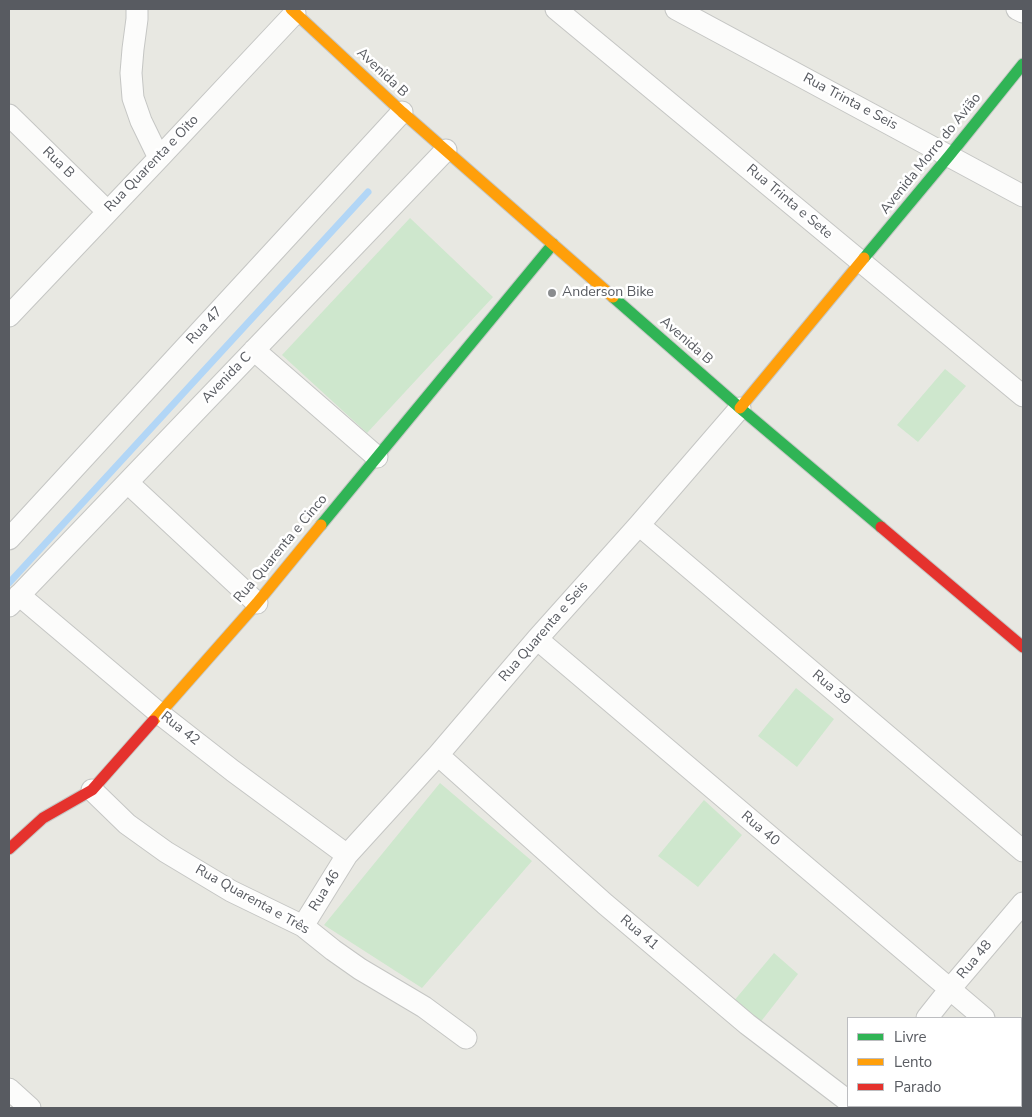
<!DOCTYPE html>
<html>
<head>
<meta charset="utf-8">
<style>
  body { margin:0 }
  #map { position:relative; width:1032px; height:1117px; overflow:hidden; background:#e8e8e2; font-family:"Nunito Sans",sans-serif }
  canvas { display:block }
  .frame { position:absolute; inset:0; border:10px solid #585b61; pointer-events:none }
  .legend { position:absolute; left:847px; top:1017px; width:175px; height:90px; box-sizing:border-box; background:#fff; border:1px solid #bcbdc0; margin:0; padding:6px 9px; list-style:none; font-size:15px; color:#585b61 }
  .legend li { display:flex; align-items:center; gap:10px; height:25px }
  .legend b { width:25px; border:1px solid #bcbdc0 }
</style>
</head>
<body>
<div id="map">
<canvas width="1032" height="1117"></canvas>
<div class="frame"></div>
<ul class="legend">
<li><b style="height:6px;background:#30b455"></b>Livre</li>
<li><b style="height:6px;background:#ff9f0a"></b>Lento</li>
<li><b style="height:6px;background:#e5322d"></b>Parado</li>
</ul>
</div>
<script>
const context = document.querySelector('canvas').getContext('2d');
context.lineJoin = 'round';
function fill(path, color) {
  context.fillStyle = color;
  context.fill(path, 'evenodd');
}
function toPath(rows) {
  const path = new Path2D();
  for (const r of rows) {
    path.moveTo(r[0], r[1]);
    for (let i = 2; i < r.length; i += 2) path.lineTo(r[i], r[i + 1]);
  }
  return path;
}
function trace(path, color, width, dash) {
  context.strokeStyle = color;
  context.lineWidth = width;
  context.lineCap = dash ? 'butt' : 'round';
  context.setLineDash(dash || []);
  context.stroke(path);
}
function write(font, color, halo, rows, align = 'center') {
  context.font = font + ' "Nunito Sans",sans-serif';
  context.lineWidth = 5;
  context.setLineDash([]);
  context.textBaseline = 'middle';
  context.strokeStyle = halo;
  context.fillStyle = color;
  for (const [text, x, y, turn = 0] of rows) {
    context.save();
    context.translate(x, y);
    context.rotate((+turn || 0) * Math.PI / 180);
    context.textAlign = isNaN(turn) ? turn : align;
    if (halo) context.strokeText(text, 0, 0);
    context.fillText(text, 0, 0);
    context.restore();
  }
}
const green = toPath([
  [410,218,493,297,367,433,282,355],
  [945,369,966,386,918,442,897,425],
  [796,688,834,719,797,767,758,736],
  [440,783,532,861,422,988,324,925],
  [704,800,742,835,698,887,658,856],
  [774,953,798,974,759,1024,733,1002]
]);
const stream = toPath([
  [9,583,368,192]
]);
const street = toPath([
  [137,9,137,19,133,49,131,73,133,98,141,121,159,158],
  [556,9,1023,396],
  [676,9,1023,196],
  [1017,9,1023,12],
  [9,115,107,211],
  [9,316,159,158,295,13],
  [254,350,377,457],
  [128,483,257,603],
  [639,525,1023,851],
  [9,539,402,112],
  [19,595,160,714,233,771,347,855],
  [9,606,446,150],
  [537,639,984,1018],
  [438,755,605,904,747,1024,848,1101],
  [92,790,127,824,166,852,231,891,303,926,333,950,360,969,424,1007,466,1038],
  [303,926,347,855,438,755,537,639,639,525,740,408],
  [927,1018,950,989,1023,903],
  [1021,1049,1023,1051],
  [9,1089,30,1108]
]);
const fast = toPath([
  [864,258,949,156,1023,64],
  [613,297,740,408,881,527],
  [321,525,553,244]
]);
const slow = toPath([
  [291,9,402,112,613,297],
  [740,408,864,258],
  [153,721,257,603,321,525]
]);
const jam = toPath([
  [881,527,1023,647],
  [9,849,43,818,92,790,153,721]
]);
const markers = [
  [552,293,5,"#8a8c8e"]
];
const streetNames = [
  ["Avenida B",382,73,43],
  ["Rua Trinta e Seis",850,102,28],
  ["Avenida Morro do Avião",931,154,-51],
  ["Rua B",58,163,44],
  ["Rua Quarenta e Oito",152,164,-46],
  ["Rua Trinta e Sete",789,202,40],
  ["Rua 47",205,326,-47],
  ["Avenida B",686,341,41],
  ["Avenida C",227,378,-46],
  ["Rua Quarenta e Cinco",281,549,-50],
  ["Rua Quarenta e Seis",544,632,-49],
  ["Rua 39",831,688,40],
  ["Rua 42",180,729,38],
  ["Rua 40",760,829,40],
  ["Rua 46",325,891,-58],
  ["Rua Quarenta e Três",252,900,29],
  ["Rua 41",639,933,40],
  ["Rua 48",975,960,-50]
];
const poiNames = [
  ["Anderson Bike",562,293]
];
fill(green, '#cee7cd');
trace(stream, '#b2d6f6', 7);
trace(street, '#c5c6c4', 23);
trace(fast, '#c5c7c5', 13);
trace(slow, '#c5c7c5', 13);
trace(jam, '#c5c7c5', 13);
trace(street, '#fcfcfb', 21);
trace(fast, '#30b455', 11);
trace(slow, '#ff9f0a', 11);
trace(jam, '#e5322d', 11);
for (const [x, y, r, color] of markers) {
  const dot = new Path2D();
  dot.arc(x, y, r, 0, 2 * Math.PI);
  context.fillStyle = color;
  context.fill(dot);
  trace(dot, '#fff', 2);
}
write('14px', '#585b61', '#fff', streetNames);
write('14px', '#585b61', '#fff', poiNames, 'left');
</script>
</body>
</html>
